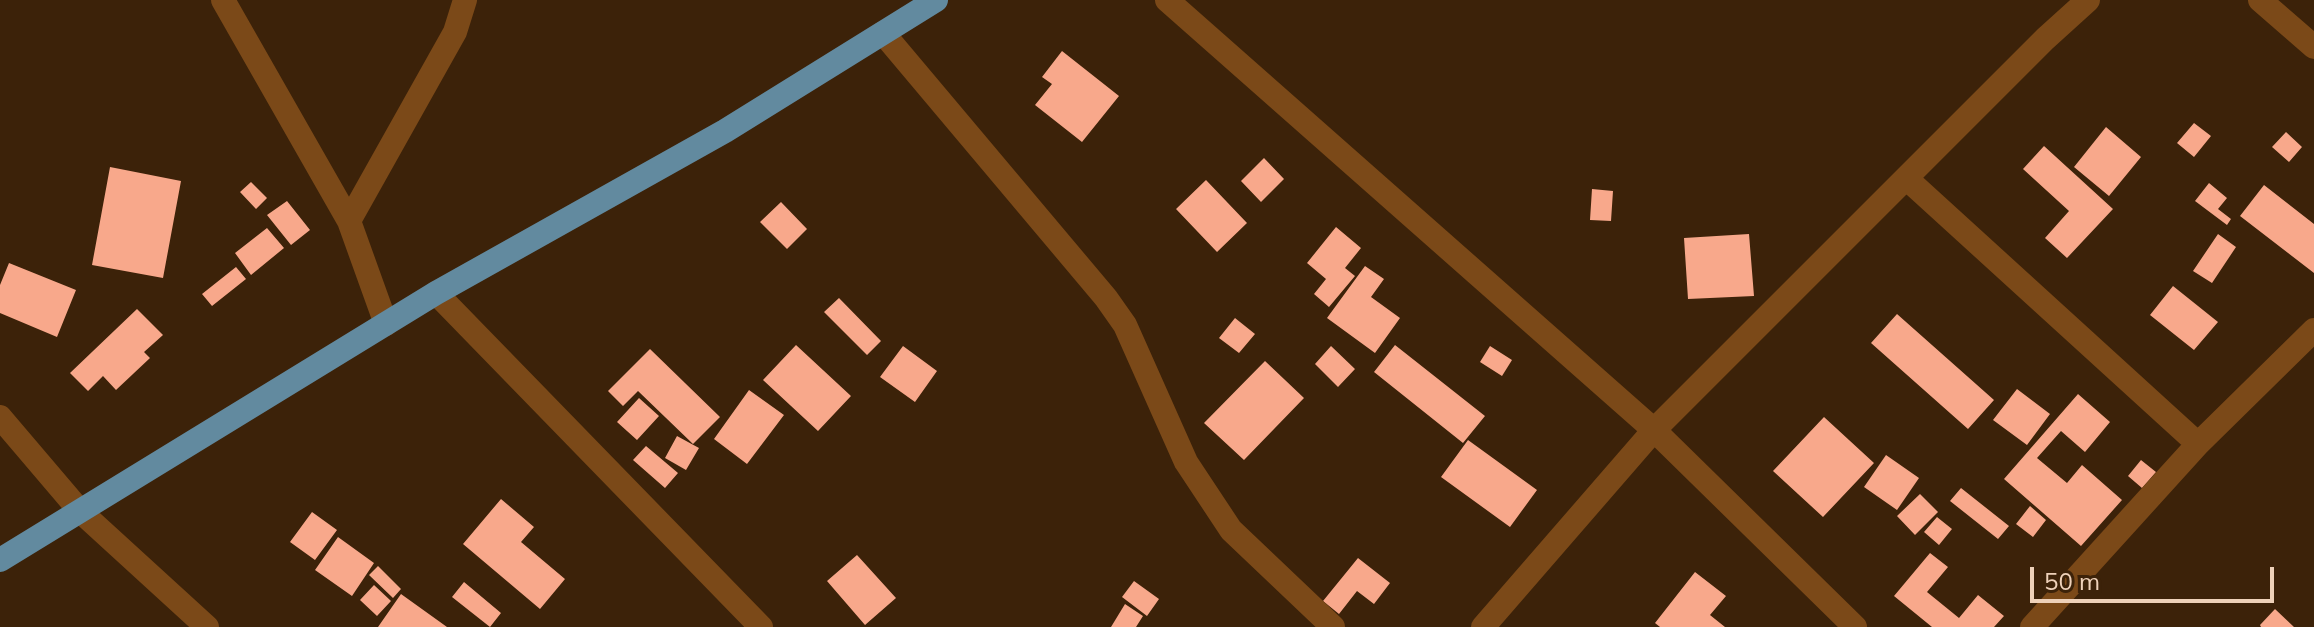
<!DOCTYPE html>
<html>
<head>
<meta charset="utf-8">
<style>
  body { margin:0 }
  #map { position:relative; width:2314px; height:627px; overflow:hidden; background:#3c2209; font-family:Mulish,sans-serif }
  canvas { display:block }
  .scale { position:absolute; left:2030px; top:567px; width:244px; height:36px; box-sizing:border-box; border:4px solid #eed1b9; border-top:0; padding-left:10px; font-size:24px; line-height:28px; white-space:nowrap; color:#eed1b9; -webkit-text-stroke:6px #3c2209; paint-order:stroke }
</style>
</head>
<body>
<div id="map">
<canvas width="2314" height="627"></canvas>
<div class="scale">50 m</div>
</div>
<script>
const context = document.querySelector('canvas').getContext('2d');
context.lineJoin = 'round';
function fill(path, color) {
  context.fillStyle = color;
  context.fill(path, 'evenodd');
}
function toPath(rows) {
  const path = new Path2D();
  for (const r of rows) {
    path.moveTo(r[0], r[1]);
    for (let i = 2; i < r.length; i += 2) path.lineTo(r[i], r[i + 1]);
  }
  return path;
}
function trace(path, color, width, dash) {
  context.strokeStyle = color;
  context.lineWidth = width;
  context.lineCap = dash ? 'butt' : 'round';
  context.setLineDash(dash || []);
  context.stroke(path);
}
const building = toPath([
  [1062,51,1119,96,1082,142,1035,105,1052,84,1042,77],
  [2194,123,2211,136,2194,157,2177,143],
  [2106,127,2141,157,2109,196,2074,167],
  [2286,132,2302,147,2289,162,2272,147],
  [2044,146,2113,209,2067,258,2045,238,2069,211,2023,169],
  [1264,158,1284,179,1261,202,1241,181],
  [110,167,181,181,163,278,92,265],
  [1206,180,1247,223,1217,252,1176,209],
  [251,182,267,198,256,209,240,192],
  [2209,183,2227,198,2218,209,2231,219,2227,225,2195,201],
  [2264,185,2314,224,2314,273,2240,216],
  [1592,189,1613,191,1611,221,1590,220],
  [287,201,310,230,291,245,267,215],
  [781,202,807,229,787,249,760,222],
  [1336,227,1361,248,1345,268,1355,276,1329,307,1314,294,1326,279,1307,263],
  [267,228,284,248,251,275,235,253],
  [1749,234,1754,296,1688,299,1684,238],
  [2218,234,2236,247,2212,283,2193,271],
  [9,263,76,290,57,337,0,313,0,285],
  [1365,266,1384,279,1371,297,1400,318,1375,353,1327,318],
  [236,267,246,279,212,306,202,294],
  [2173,286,2218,322,2194,350,2150,315],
  [839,298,881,341,867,355,824,312],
  [137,309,163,335,144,352,150,358,116,390,103,376,88,391,70,373],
  [1897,314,1994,400,1968,429,1871,343],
  [1235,318,1255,334,1239,353,1219,338],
  [796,345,851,396,818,431,763,380],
  [1395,345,1485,416,1463,443,1374,372],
  [903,346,937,371,915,402,880,377],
  [1331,346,1355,369,1338,387,1315,364],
  [1490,346,1512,360,1502,376,1480,362],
  [650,349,720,417,693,444,638,391,623,406,608,391],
  [1265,361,1304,398,1244,460,1204,423],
  [2017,389,2050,414,2027,445,1993,420],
  [749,390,784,415,747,464,714,439],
  [2078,394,2110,422,2085,452,2061,431,2037,458,2067,483,2082,465,2122,500,2081,546,2004,479],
  [639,398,659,416,637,440,617,422],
  [1824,417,1874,463,1823,517,1773,471],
  [677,436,699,448,686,470,665,458],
  [1468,440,1537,490,1510,527,1441,477],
  [646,446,678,473,665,488,633,460],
  [1886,455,1919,478,1897,510,1864,487],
  [2141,460,2156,472,2142,488,2128,476],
  [1961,488,2009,526,1998,539,1950,501],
  [1920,494,1938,512,1915,535,1897,516],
  [501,499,534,527,521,542,565,579,540,609,463,544],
  [2030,506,2046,520,2033,537,2016,524],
  [312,512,337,530,315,560,290,542],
  [1937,517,1952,529,1939,545,1924,532],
  [338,537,374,563,352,596,315,570],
  [1930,553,1948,567,1927,592,1959,618,1978,595,2004,616,1994,627,1932,627,1894,596],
  [857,555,896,598,865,625,827,581],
  [1358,558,1390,583,1374,604,1357,591,1339,614,1323,601],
  [378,566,401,589,393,598,369,575],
  [1695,572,1726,596,1710,615,1725,627,1660,627,1655,623],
  [1134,581,1159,599,1147,616,1122,597],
  [464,582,501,613,490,627,452,597],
  [374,585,391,601,377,616,360,600],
  [401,594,447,627,378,627],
  [1125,604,1143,616,1136,627,1111,627],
  [2275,609,2294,627,2261,627,2260,625]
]);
const street = toPath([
  [223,0,349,221,386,324],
  [1167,0,1654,430,1855,627],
  [2260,0,2314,47],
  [883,33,1106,298,1125,325,1186,462,1231,530,1333,627],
  [1906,178,2198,444],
  [349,221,455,32,465,0],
  [436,293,761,627],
  [0,417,80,511,207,627],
  [1483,627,1654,430,2045,39,2088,0],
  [2032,627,2198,444,2314,330]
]);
const primary = toPath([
  [0,560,436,293,725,131,936,0]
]);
fill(building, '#f8a88b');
trace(street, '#7b4918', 24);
trace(primary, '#628a9f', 24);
</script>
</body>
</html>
